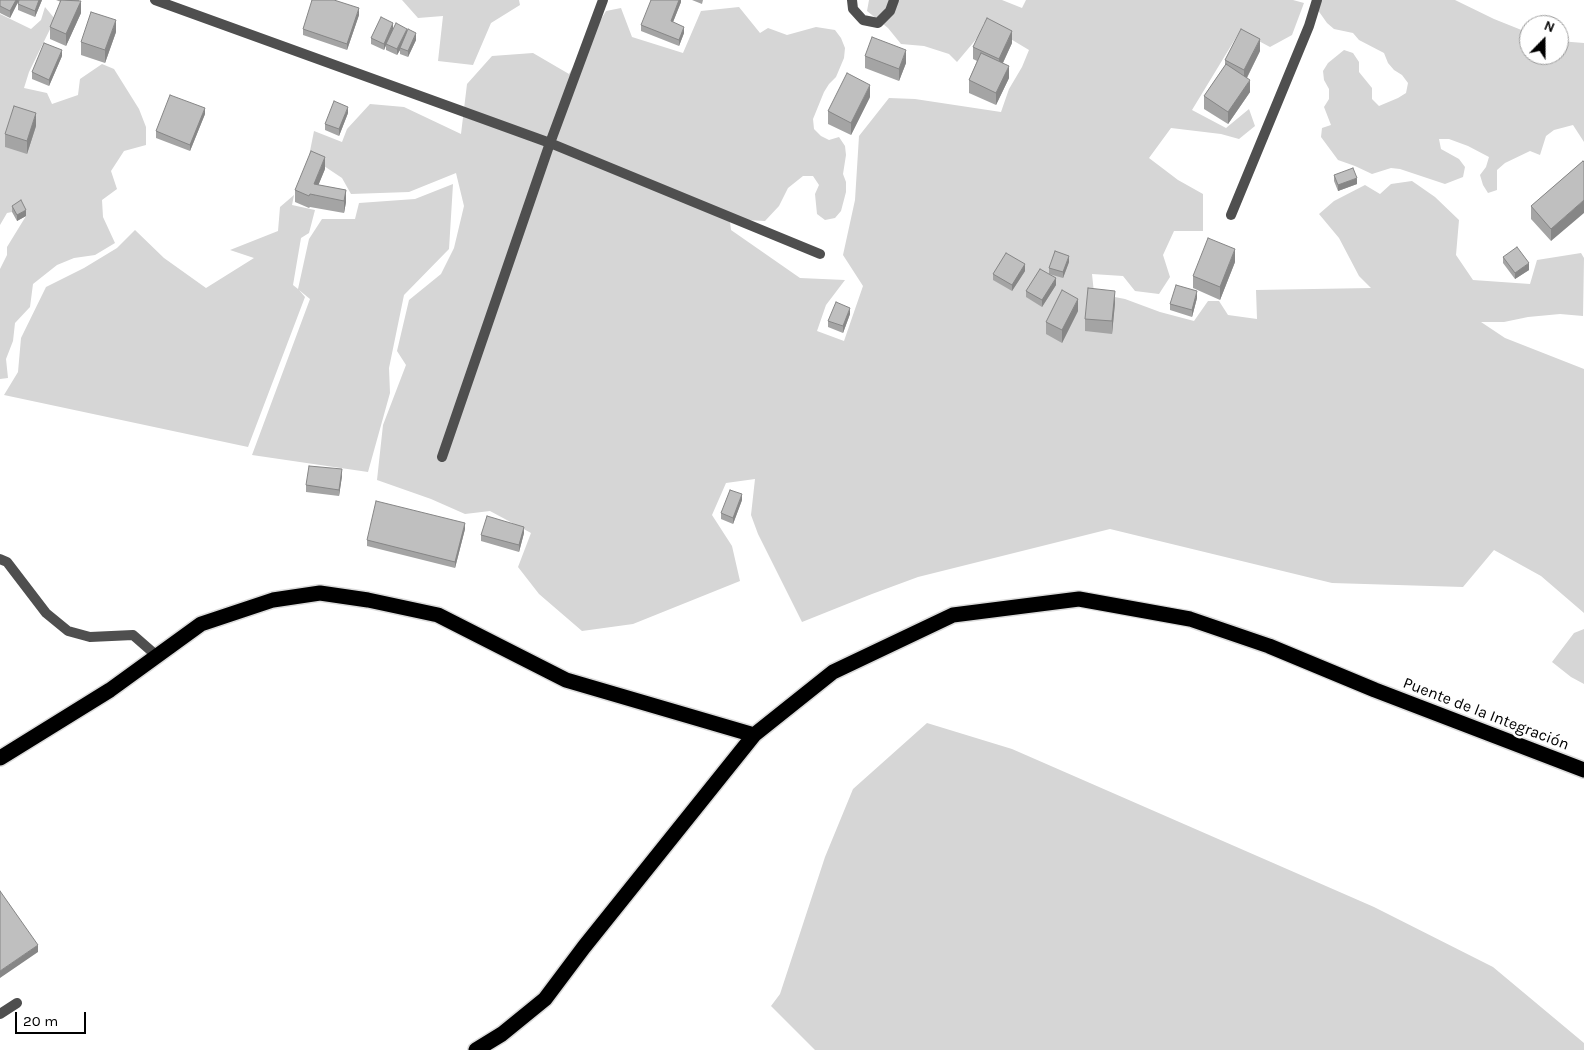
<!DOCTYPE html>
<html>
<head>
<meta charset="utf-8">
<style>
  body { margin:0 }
  #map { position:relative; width:1584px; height:1050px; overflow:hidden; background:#fff; font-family:Karla,sans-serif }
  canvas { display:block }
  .north { position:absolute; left:1519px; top:15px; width:50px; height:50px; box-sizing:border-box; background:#fff; border:1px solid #999; border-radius:50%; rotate:22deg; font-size:14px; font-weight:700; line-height:20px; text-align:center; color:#000 }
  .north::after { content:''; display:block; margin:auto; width:18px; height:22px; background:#000; clip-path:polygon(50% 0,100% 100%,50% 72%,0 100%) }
  .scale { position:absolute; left:15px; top:1012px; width:71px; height:22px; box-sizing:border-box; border:2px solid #000; border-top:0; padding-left:6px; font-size:15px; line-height:18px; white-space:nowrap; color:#000; -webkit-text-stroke:4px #fff; paint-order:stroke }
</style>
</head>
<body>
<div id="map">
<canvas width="1584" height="1050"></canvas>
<div class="north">N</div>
<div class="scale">20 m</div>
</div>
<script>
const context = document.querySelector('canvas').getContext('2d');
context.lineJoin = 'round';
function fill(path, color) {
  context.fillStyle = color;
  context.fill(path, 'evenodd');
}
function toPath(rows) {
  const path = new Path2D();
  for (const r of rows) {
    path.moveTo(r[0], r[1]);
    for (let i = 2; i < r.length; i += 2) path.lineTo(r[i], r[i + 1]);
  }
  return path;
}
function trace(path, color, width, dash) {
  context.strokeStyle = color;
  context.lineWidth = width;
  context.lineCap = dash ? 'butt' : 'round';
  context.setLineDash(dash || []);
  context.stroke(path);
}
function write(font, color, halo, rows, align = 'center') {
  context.font = font + ' Karla,sans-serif';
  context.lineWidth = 5;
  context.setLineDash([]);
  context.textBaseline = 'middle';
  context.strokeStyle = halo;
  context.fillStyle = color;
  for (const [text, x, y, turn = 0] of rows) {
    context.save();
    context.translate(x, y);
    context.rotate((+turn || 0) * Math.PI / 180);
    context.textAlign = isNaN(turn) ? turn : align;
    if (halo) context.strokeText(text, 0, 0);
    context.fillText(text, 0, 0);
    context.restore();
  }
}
const green = toPath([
  [402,0,519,0,520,5,491,23,473,65,438,61,443,16,418,18],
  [869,0,1002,0,1022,8,1026,0,1293,0,1304,3,1292,35,1270,47,1240,31,1192,110,1226,128,1249,109,1255,126,1239,139,1221,134,1171,128,1149,158,1178,180,1203,194,1203,231,1174,231,1163,255,1170,277,1159,294,1135,291,1123,276,1092,274,1094,293,1125,299,1160,312,1194,321,1208,301,1219,301,1228,315,1257,319,1256,290,1371,288,1359,276,1339,238,1319,214,1334,201,1365,185,1380,194,1391,184,1412,181,1435,197,1459,220,1456,255,1473,280,1530,284,1537,260,1581,253,1584,258,1583,316,1560,314,1528,317,1504,322,1481,322,1505,338,1584,369,1584,613,1541,576,1494,550,1463,587,1332,583,1110,529,918,577,872,594,802,622,758,534,751,515,755,479,726,483,712,515,732,546,740,581,633,624,582,631,539,594,518,567,531,533,490,511,465,514,431,499,377,480,383,425,406,365,397,351,409,300,441,274,454,248,464,206,456,173,409,192,351,194,342,178,309,156,314,131,342,142,347,129,370,104,404,107,461,134,467,84,492,56,533,53,569,74,606,11,621,8,632,37,683,53,701,11,739,7,760,33,768,28,787,35,816,27,835,30,841,38,845,48,844,58,836,77,829,84,824,92,813,119,814,129,821,136,829,140,839,137,845,146,846,155,843,174,846,182,846,192,841,211,835,218,825,220,817,214,815,194,819,185,813,176,803,176,788,188,779,206,765,221,745,220,729,215,731,230,800,278,845,280,826,305,817,331,844,341,863,286,843,255,855,200,859,136,889,98,915,99,1001,112,1009,89,1022,67,1029,50,984,23,978,37,957,62,949,54,924,46,901,44,888,28,867,11],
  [1314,0,1455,0,1494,19,1529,33,1529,55,1559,55,1559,41,1584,43,1584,142,1573,125,1554,130,1546,136,1540,155,1530,151,1505,163,1497,170,1497,190,1488,193,1483,185,1480,175,1486,167,1489,157,1468,146,1449,139,1439,139,1441,149,1459,159,1465,167,1463,177,1445,184,1400,169,1391,168,1372,174,1355,166,1338,160,1321,137,1322,128,1331,125,1324,107,1329,99,1329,89,1324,80,1323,71,1328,63,1344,50,1353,53,1359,62,1359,72,1372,88,1372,99,1379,106,1398,98,1406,93,1408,83,1402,75,1394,70,1388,63,1384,53,1359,40,1353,33,1334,29,1327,23,1315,6],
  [45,7,55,19,29,72,24,88,47,93,52,104,78,95,80,79,102,64,114,69,139,109,146,127,146,145,124,151,111,171,117,189,102,200,103,217,115,243,95,255,74,258,57,265,33,284,30,307,15,323,13,341,6,359,8,378,0,379,0,269,7,255,7,247,26,216,21,207,12,212,7,213,0,225,0,14,31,29,41,20],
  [453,184,449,249,404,295,389,368,390,393,368,472,252,455,310,299,299,290,305,297,248,447,4,395,18,372,21,338,46,287,84,268,117,248,135,230,164,258,206,288,254,258,230,250,278,231,280,207,294,195,292,205,315,210,309,233,301,238,293,285,298,289,309,239,322,219,355,219,359,203,415,199],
  [1584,629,1584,684,1571,677,1552,662,1574,633],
  [927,723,1012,749,1374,907,1493,967,1584,1043,1584,1050,815,1050,771,1006,780,994,825,857,853,789]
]);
const lane = toPath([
  [852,0,853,9,863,20,878,23,890,11,894,0],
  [442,457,550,143],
  [0,559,7,562,46,613,68,631,90,637,133,635,157,656],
  [0,1014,17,1003]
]);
const street = toPath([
  [155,0,550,143,820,254],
  [550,143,603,0],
  [1231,215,1309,26,1317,0]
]);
const highway = toPath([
  [0,758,110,690,201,624,273,600,320,593,368,600,438,615,566,680,754,735],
  [476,1050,502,1034,545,999,584,947,754,735,833,672,953,615,1079,599,1190,619,1269,646,1375,690,1584,770]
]);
const wall = toPath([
  [0,0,19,0,10,18,0,13],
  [42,0,35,17,18,10,18,4],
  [56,0,79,0,81,13,66,46,50,39,50,27,61,2],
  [681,0,681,2,673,22,684,33,679,46,641,31,641,25],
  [692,0,703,0,702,4],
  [359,15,347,50,303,35,303,29],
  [393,29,407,32,416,40,408,57,400,54,400,50,397,55,386,50,386,45,384,50,371,44,371,38],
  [116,32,105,63,81,55,81,42],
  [1012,43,1003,63,1009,78,996,105,969,93,969,80,977,61,973,59,973,47],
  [1260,51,1247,78,1250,92,1228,124,1204,109,1204,96,1225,66,1225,60],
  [62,56,49,86,32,79,32,72],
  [865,56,906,63,899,81,865,68],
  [870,97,851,135,828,124,828,111],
  [348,113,339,136,325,130,325,124],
  [205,114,190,151,156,138,156,131],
  [36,126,27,154,5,147,5,134],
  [1583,161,1551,241,1531,219,1531,206],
  [325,169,318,185,346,190,346,202,344,213,310,207,309,208,295,202,295,190],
  [1334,175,1357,184,1338,191,1334,181],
  [12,206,26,216,17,221,12,212],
  [1503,257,1529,270,1515,279,1503,263],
  [1069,262,1063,278,1049,274,1049,268],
  [1235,262,1220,300,1193,288,1193,276],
  [1025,271,1012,291,993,280,993,274],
  [1056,285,1042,307,1026,297,1026,291],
  [1197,298,1192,317,1170,310,1170,304],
  [1115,303,1112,334,1085,331,1085,319],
  [1078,311,1062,343,1046,334,1046,322],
  [850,314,843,333,828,327,828,321],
  [342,476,339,496,306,492,306,485],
  [742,500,733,524,721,519,721,513],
  [465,529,455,568,367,546,367,540],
  [524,533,519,552,481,541,481,535]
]);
const shadedWall = toPath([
  [16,0,19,0,10,18,10,11],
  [39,0,42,0,35,17,35,11],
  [679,0,681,0,681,2,671,27,671,21],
  [81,1,81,13,66,46,66,34],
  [359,8,359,15,347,50,347,44],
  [116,20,116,32,105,63,105,50],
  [393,23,393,29,384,50,384,44],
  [684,27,684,33,679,46,679,40],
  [407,29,407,35,400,48,400,50,397,55,397,49],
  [1012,31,1012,43,999,71,999,59],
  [416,33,416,40,408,57,408,51],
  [1260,39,1260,51,1244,83,1244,70],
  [62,50,62,56,49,86,49,80],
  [906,50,906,63,899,81,899,69],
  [1009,66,1009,78,996,105,996,93],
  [1250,80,1250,92,1228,124,1228,112],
  [870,85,870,97,851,135,851,123],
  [348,107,348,113,339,136,339,129],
  [205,108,205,114,190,151,190,145],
  [36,113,36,126,27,154,27,141],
  [325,157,325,169,314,196,314,184],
  [1357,178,1357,184,1338,191,1338,185],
  [346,190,346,202,344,213,344,201],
  [1584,200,1584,213,1551,241,1551,229],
  [26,210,26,216,17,221,17,215],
  [1235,249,1235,262,1220,300,1220,287],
  [1069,256,1069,262,1063,278,1063,272],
  [1529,263,1529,270,1515,279,1515,273],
  [1025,264,1025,271,1012,291,1012,285],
  [1056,278,1056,285,1042,307,1042,300],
  [1115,291,1115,303,1112,334,1112,321],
  [1197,291,1197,298,1192,317,1192,310],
  [1078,299,1078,311,1062,343,1062,330],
  [850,308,850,314,843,333,843,326],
  [342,469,342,476,339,496,339,490],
  [742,494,742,500,733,524,733,518],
  [465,523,465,529,455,568,455,562],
  [524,527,524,533,519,552,519,545],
  [38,945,38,952,0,978,0,971]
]);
const building = toPath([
  [0,0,16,0,10,11,0,6,0,0],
  [19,0,39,0,35,11,18,4,19,0],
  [61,0,81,1,66,34,50,27,61,0],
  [312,0,334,0,359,8,347,44,303,29,312,0],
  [651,0,679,0,671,21,684,27,679,40,641,25,651,0],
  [91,12,116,20,105,50,81,42,91,12],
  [381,17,393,23,384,44,371,38,381,17],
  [987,18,1012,31,999,59,973,47,987,18],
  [396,23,407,29,397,49,386,44,396,23],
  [408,29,416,33,408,51,400,48,408,29],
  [1241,29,1260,39,1244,70,1225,60,1241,29],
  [872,37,906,50,899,69,865,56,872,37],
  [44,43,62,50,49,80,32,72,44,43],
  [981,53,1009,66,996,93,969,80,981,53],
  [1226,64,1250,80,1228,112,1204,96,1226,64],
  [847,73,870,85,851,123,828,111,847,73],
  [170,95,205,108,190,145,156,131,170,95],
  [334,101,348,107,339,129,325,124,334,101],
  [14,106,36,113,27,141,5,134,14,106],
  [311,151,325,157,314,184,346,190,344,201,310,194,309,196,295,190,311,151],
  [1583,161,1584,162,1584,200,1551,229,1531,206,1583,161],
  [1353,168,1357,178,1338,185,1334,175,1353,168],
  [21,200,26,210,17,215,12,206,21,200],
  [1208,238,1235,249,1220,287,1193,276,1208,238],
  [1517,247,1529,263,1515,273,1503,257,1517,247],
  [1055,251,1069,256,1063,272,1049,268,1055,251],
  [1006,253,1025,264,1012,285,993,274,1006,253],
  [1040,269,1056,278,1042,300,1026,291,1040,269],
  [1176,285,1197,291,1192,310,1170,304,1176,285],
  [1088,288,1115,291,1112,321,1085,319,1088,288],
  [1062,290,1078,299,1062,330,1046,322,1062,290],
  [836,302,850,308,843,326,828,321,836,302],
  [309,466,342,469,339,490,306,485,309,466],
  [730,490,742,494,733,518,721,513,730,490],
  [376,501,465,523,455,562,367,540,376,501],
  [487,516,524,527,519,545,481,535,487,516],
  [0,891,38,945,0,971,0,891]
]);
const streetNames = [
  ["Puente de la Integración",1486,714,21]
];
fill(green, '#d6d6d6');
trace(highway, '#dbdbdb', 18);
trace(lane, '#4f4f4f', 10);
trace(street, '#4f4f4f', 10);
trace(highway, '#000', 15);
fill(wall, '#a4a4a4');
fill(shadedWall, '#868686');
fill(building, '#bfbfbf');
trace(building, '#868686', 1);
write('16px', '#000', '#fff', streetNames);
</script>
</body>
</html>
